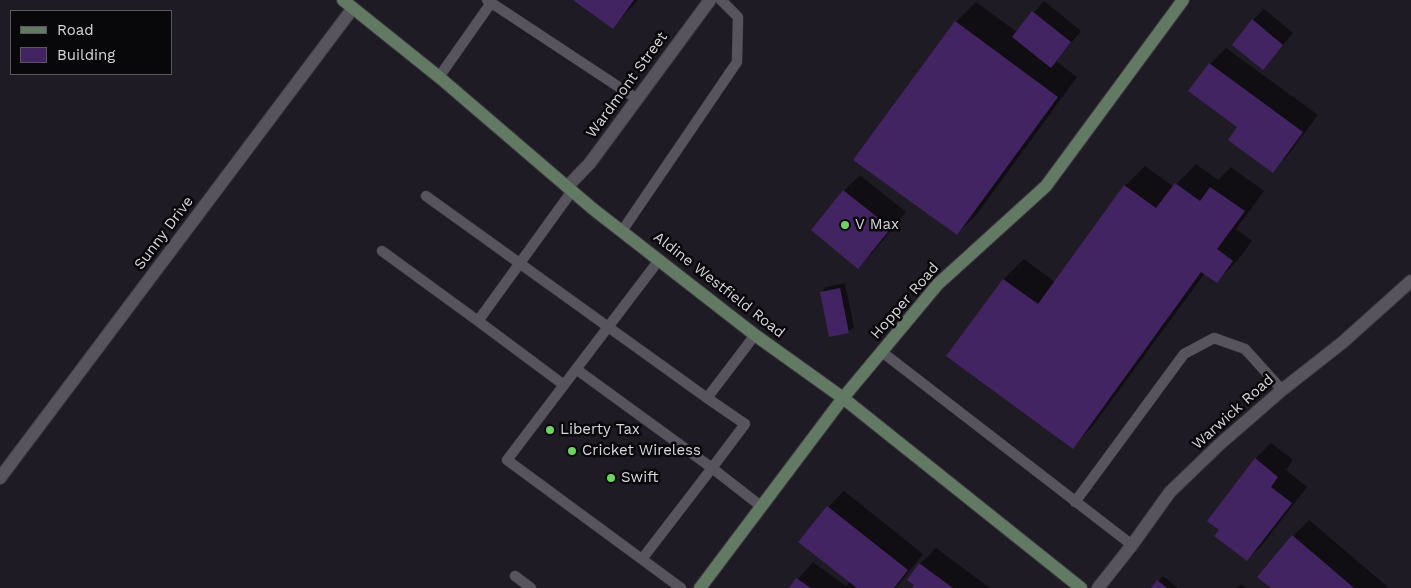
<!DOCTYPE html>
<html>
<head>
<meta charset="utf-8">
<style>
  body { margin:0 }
  #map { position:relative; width:1411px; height:588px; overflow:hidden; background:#1f1b24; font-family:"Work Sans",sans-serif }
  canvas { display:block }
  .legend { position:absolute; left:10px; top:10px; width:162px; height:65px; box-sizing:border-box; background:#08070a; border:1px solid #5b595e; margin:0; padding:6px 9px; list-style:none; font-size:15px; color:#d8d5db }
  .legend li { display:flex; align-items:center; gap:10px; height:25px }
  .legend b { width:25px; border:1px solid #5b595e }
</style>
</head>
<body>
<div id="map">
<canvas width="1411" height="588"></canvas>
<ul class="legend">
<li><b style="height:6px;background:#627a63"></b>Road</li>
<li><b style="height:14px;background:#432462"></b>Building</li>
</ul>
</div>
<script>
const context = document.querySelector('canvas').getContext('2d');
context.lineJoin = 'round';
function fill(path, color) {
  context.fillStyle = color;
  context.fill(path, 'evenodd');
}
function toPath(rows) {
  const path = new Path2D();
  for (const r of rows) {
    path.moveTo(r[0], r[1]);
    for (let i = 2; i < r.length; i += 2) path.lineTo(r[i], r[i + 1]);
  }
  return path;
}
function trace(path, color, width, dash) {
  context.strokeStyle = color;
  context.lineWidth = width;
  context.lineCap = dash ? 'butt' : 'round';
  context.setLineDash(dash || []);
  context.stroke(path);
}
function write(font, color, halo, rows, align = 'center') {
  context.font = font + ' "Work Sans",sans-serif';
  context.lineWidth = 5;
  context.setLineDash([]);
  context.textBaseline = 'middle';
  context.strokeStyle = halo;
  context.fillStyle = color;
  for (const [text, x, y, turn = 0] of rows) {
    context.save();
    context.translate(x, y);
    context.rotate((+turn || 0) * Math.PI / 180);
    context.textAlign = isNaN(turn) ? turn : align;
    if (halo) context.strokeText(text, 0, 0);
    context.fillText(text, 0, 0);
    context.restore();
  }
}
const shadow = toPath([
  [575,0,638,0,612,28],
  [1044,1,1081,31,1056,61,1077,77,977,214,957,234,956,22,976,2,1017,32],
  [1264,9,1293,33,1263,69,1253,20],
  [1226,48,1318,115,1288,155,1273,171,1239,127,1190,91,1210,64],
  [1196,164,1218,180,1231,167,1264,191,1236,229,1252,241,1237,261,1217,281,1205,273,1092,427,1072,447,948,356,1004,279,1024,259,1055,282,1125,186,1145,166,1174,187],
  [860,175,906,212,874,251,858,267,812,230,844,191],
  [845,283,854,327,848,332,821,292,826,287],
  [1271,443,1293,460,1286,470,1307,487,1263,544,1247,560,1220,530,1255,459],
  [844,491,923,554,896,588,790,588,813,562,846,586,851,581,828,507],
  [1309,520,1389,588,1272,588,1259,576,1293,536],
  [936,548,990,588,914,588,920,564],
  [1163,576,1178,588,1153,588],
  [1241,584,1246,588,1236,588]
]);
const building = toPath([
  [573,0,634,0,613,29],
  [1032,11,1071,42,1051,68,1012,37],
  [1252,19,1283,45,1263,70,1232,45],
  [955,21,1058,97,957,235,853,160],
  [1209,63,1303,132,1273,173,1228,140,1237,127,1188,91],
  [1175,183,1200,201,1210,187,1245,211,1217,249,1233,261,1217,283,1201,272,1073,449,946,356,1003,279,1038,304,1124,185,1156,208],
  [843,190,891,228,858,269,811,230],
  [840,288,849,333,829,337,820,292],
  [1255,458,1278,477,1271,487,1292,503,1247,561,1214,536,1219,530,1207,521],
  [827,506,908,570,894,588,857,588,798,542],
  [1292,535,1354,588,1271,588,1257,577],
  [919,563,953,588,912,588,914,585,907,580],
  [796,578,811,588,789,588],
  [1157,580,1167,588,1151,588]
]);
const lane = toPath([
  [487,0,637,99],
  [439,77,491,3],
  [572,191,478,321,564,385,659,260],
  [426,196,707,398,755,335],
  [622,231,737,62,738,17,721,0],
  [382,251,478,321],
  [882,352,1132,545],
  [576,369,712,468,745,424,707,398],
  [564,385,507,460,681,588],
  [1075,502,1184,354,1214,338,1245,349,1282,390],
  [642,559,712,468,762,507],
  [515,576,531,588]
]);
const street = toPath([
  [567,187,590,163,710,0],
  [0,478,353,8],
  [1098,588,1132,545,1170,492,1221,443,1282,390,1343,342,1411,281]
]);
const secondary = toPath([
  [343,0,439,77,593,209,755,335,843,398,1081,588],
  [700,588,843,398,938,284,1046,186,1183,0]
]);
const markers = [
  [845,225,5,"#6dd361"],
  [550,430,5,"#6dd361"],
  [572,451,5,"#6dd361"],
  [611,478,5,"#6dd361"]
];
const streetNames = [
  ["Wardmont Street",627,85,-54],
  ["Sunny Drive",164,233,-53],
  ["Aldine Westfield Road",719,285,38],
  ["Hopper Road",905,301,-49],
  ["Warwick Road",1233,412,-42]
];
const poiNames = [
  ["V Max",855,225],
  ["Liberty Tax",560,430],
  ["Cricket Wireless",582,451],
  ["Swift",621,478]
];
fill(shadow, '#0007');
fill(building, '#432462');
trace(lane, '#3b383e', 11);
trace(street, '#3b383e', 14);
trace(secondary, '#3b383e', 14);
trace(lane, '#58545e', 10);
trace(street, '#58545e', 12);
trace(secondary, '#627a63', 12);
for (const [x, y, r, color] of markers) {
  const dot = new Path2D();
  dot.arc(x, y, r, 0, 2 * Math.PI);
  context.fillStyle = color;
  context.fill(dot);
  trace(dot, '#08070a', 2);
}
write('15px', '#d8d5db', '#08070a', streetNames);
write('15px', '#d8d5db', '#08070a', poiNames, 'left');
</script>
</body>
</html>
